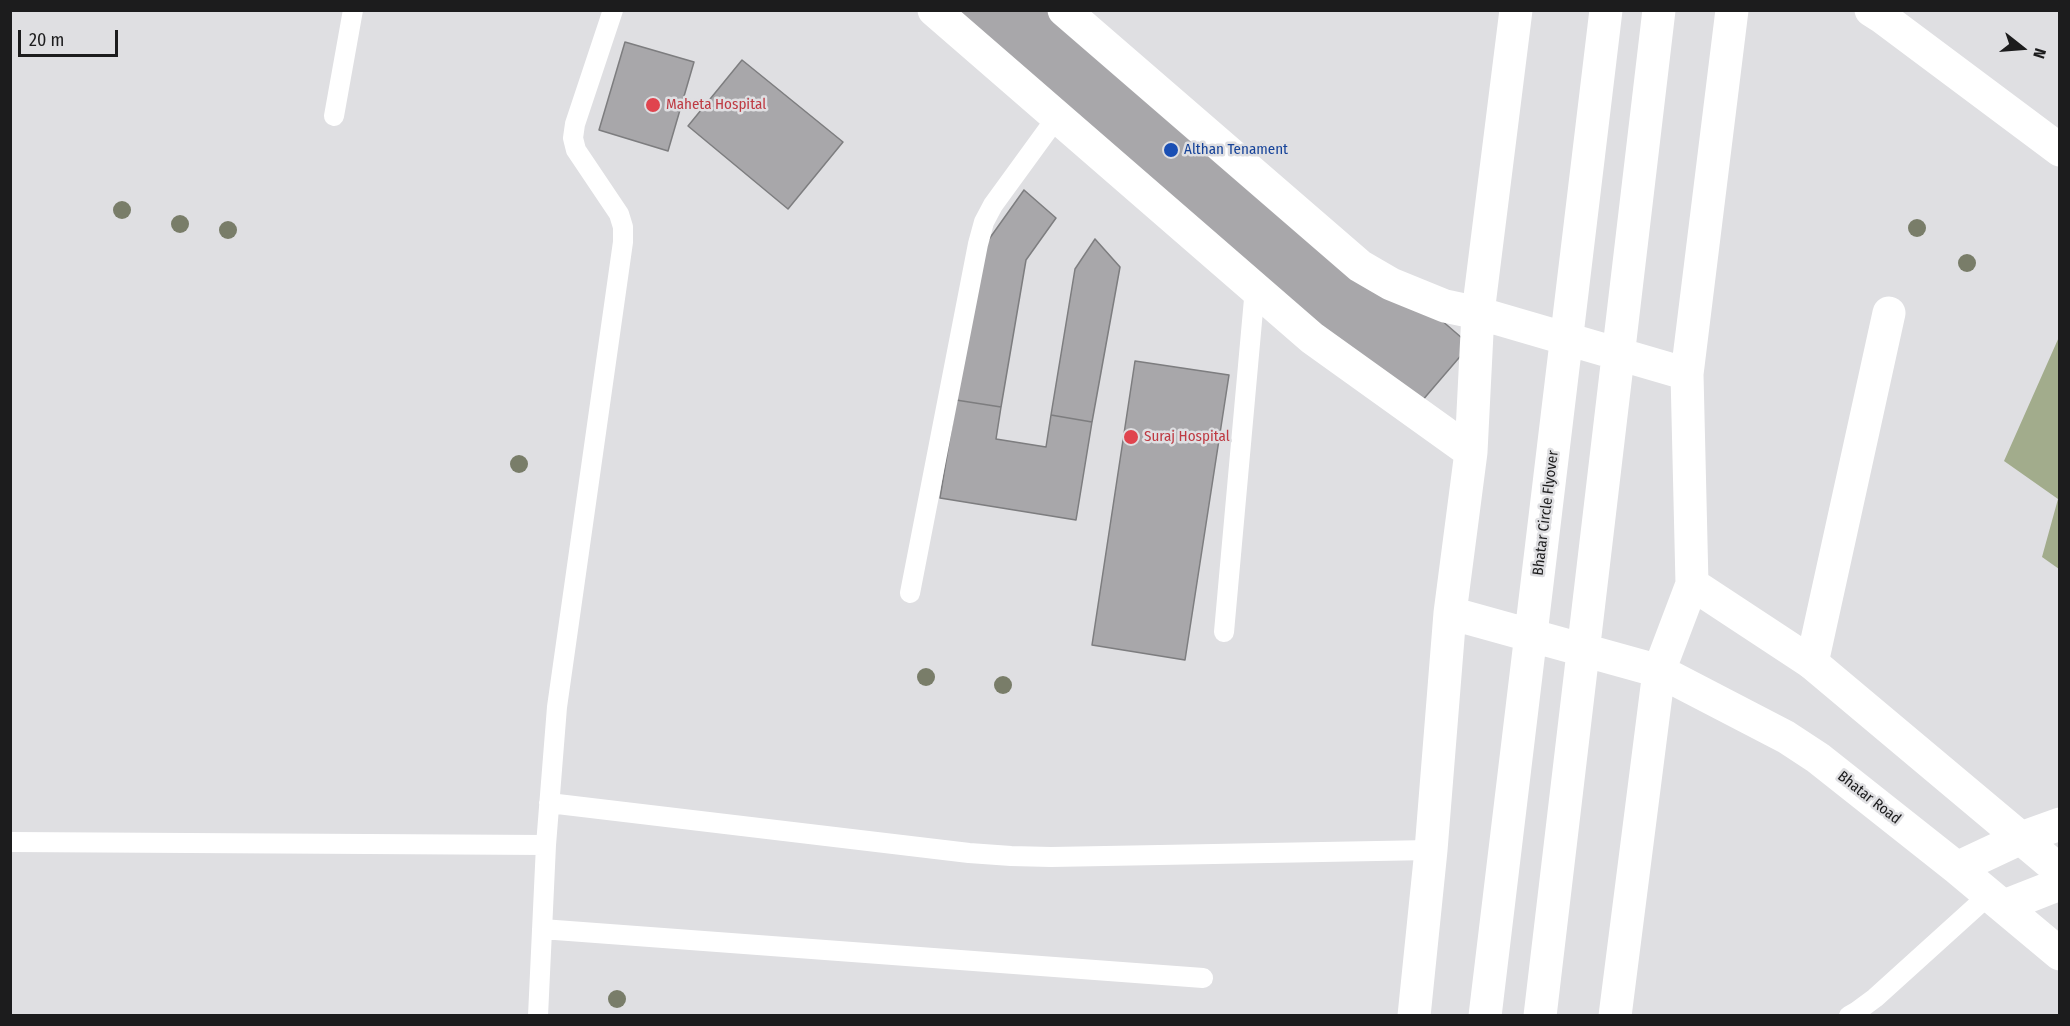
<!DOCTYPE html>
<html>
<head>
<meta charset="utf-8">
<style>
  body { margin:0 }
  #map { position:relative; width:2070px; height:1026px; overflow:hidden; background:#dfdfe2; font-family:"Fira Sans Condensed",sans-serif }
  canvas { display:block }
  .frame { position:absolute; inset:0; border:12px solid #1c1c1d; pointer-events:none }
  .north { position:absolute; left:1992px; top:18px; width:60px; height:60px; -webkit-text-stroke:4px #dfdfe2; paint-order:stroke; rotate:107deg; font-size:16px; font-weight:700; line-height:24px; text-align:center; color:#1c1c1d }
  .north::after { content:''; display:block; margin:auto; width:21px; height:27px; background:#1c1c1d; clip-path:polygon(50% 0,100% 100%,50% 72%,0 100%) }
  .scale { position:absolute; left:18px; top:30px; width:100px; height:27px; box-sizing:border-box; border:3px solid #1c1c1d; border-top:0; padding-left:8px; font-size:18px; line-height:21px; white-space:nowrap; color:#1c1c1d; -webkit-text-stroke:4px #dfdfe2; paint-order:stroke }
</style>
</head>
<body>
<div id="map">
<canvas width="2070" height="1026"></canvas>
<div class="frame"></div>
<div class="north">N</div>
<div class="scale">20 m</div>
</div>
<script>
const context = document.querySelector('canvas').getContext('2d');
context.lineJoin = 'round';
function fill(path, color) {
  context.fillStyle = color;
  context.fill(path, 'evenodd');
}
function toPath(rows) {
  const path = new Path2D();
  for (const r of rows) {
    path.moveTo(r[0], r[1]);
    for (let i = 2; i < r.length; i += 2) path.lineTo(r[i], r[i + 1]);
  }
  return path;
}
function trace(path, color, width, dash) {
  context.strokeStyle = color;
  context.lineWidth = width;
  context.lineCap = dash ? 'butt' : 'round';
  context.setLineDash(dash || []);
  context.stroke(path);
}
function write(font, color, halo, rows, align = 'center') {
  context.font = font + ' "Fira Sans Condensed",sans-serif';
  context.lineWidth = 5;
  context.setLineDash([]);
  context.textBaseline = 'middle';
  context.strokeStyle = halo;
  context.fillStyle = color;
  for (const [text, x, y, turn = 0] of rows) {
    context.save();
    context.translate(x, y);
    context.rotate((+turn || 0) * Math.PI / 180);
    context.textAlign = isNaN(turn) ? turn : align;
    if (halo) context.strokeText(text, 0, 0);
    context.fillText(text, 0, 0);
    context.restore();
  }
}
const forest = toPath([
  [2059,337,2060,569,2059,569,2042,557,2058,499,2004,461]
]);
const building = toPath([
  [939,10,1083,10,1470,345,1409,416,939,10],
  [625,42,694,62,668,151,599,130,625,42],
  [742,60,843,142,788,209,688,126,742,60],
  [1024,190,1056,218,1026,260,1001,407,956,400,982,249,1024,190],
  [1095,239,1120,267,1092,422,1051,415,1075,269,1095,239],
  [1135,361,1229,375,1185,660,1092,645,1135,361],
  [956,400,1001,407,996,439,1046,447,1051,415,1092,422,1076,520,940,498,956,400]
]);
const lane = toPath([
  [334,116,353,10],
  [910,593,978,244,984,222,993,205,1057,117],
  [1224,632,1255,288],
  [549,803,969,853,1011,856,1051,857,1431,850],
  [10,842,546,845],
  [542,929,1203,978],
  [538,1016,546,845,557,707,623,242,623,227,619,214,576,150,573,138,575,124,613,10],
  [1849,1016,1856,1012,1875,998,1990,894]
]);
const street = toPath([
  [1871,10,1882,17,2060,150],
  [1812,663,1889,313]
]);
const secondary = toPath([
  [934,10,1312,338,1471,452,1450,613,1659,671,1786,737,1818,758,1957,868,2060,954],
  [1064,10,1360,266,1391,284,1445,306,1478,313,1687,374,1692,584,1659,671,1615,1016],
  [1687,374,1732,10],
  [1471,452,1478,313,1516,10],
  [1692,584,1812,663,2060,871],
  [1957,868,2021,838,2060,824],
  [2004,906,2060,884],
  [1414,1016,1431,850,1450,613],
  [1485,1016,1606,10],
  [1540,1016,1659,10]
]);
const trees = [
  [122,210],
  [180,224],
  [1917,228],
  [228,230],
  [1967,263],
  [519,464],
  [926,677],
  [1003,685],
  [617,999]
];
const markers = [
  [653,105,8,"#e0444e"],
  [1171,150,8,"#1a4fb4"],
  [1131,437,8,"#e0444e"]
];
const healthNames = [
  ["Maheta Hospital",666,105],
  ["Suraj Hospital",1144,437]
];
const transitNames = [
  ["Althan Tenament",1184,150]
];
const streetNames = [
  ["Bhatar Circle Flyover",1546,513,-83],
  ["Bhatar Road",1869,798,38]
];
fill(forest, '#a2ac8c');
fill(building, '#a8a7aa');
trace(building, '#7d7d7f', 1.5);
trace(lane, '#fff', 20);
trace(street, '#fff', 33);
trace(secondary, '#fff', 33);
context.fillStyle = '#797d69';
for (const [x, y] of trees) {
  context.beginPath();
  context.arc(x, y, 9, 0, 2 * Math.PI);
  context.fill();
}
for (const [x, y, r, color] of markers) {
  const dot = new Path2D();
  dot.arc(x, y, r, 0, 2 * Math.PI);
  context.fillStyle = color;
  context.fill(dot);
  trace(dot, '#dfdfe2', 2);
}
write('15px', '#be3a42', '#dfdfe2', healthNames, 'left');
write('15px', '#164399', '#dfdfe2', transitNames, 'left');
write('15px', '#1c1c1d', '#dfdfe2', streetNames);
</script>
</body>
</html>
